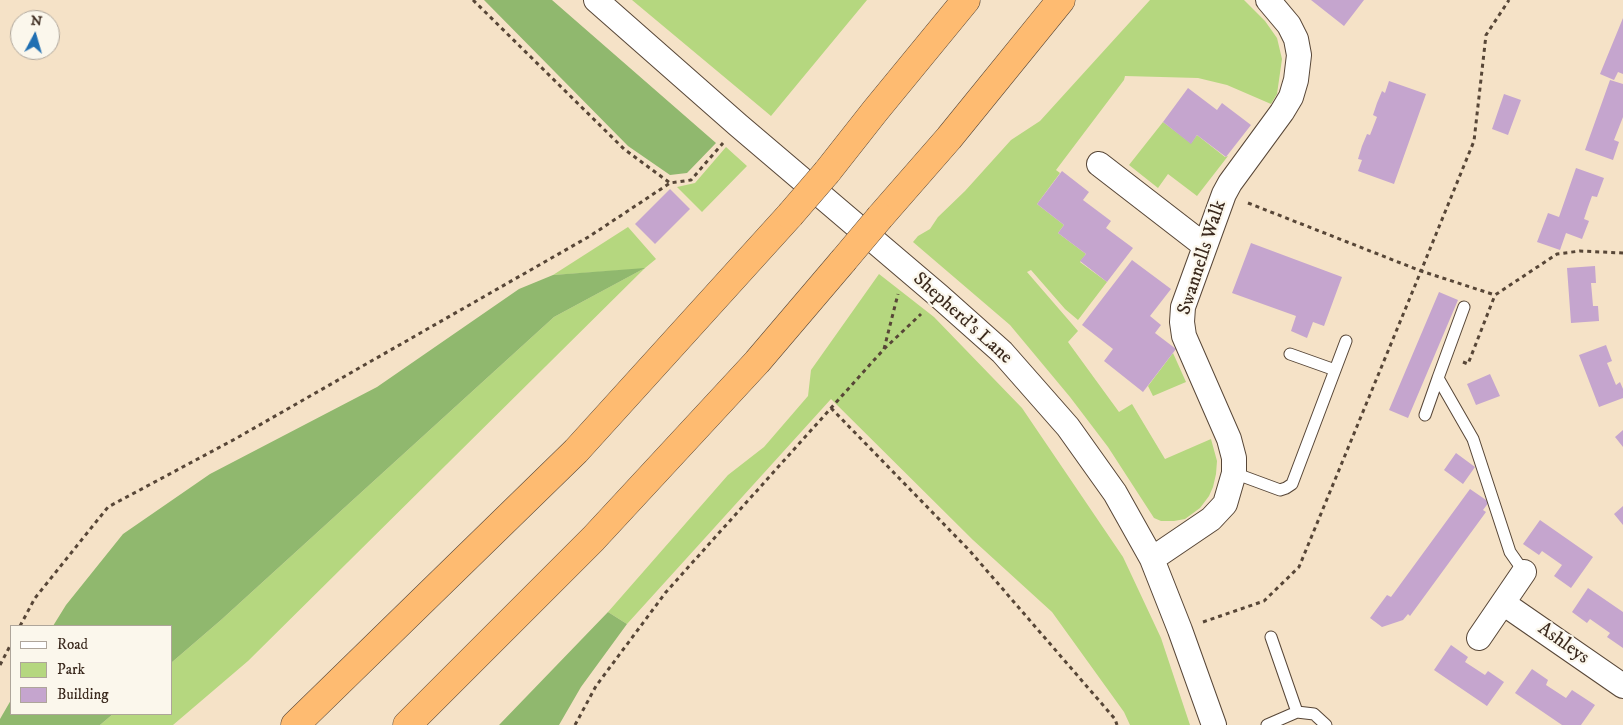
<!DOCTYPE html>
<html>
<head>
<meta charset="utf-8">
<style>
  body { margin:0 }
  #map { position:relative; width:1623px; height:725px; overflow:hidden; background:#f5e2c7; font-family:"IM FELL DW Pica",serif }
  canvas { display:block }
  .legend { position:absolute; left:10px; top:625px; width:162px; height:90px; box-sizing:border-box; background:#fbf7ec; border:1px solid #aea59a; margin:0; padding:6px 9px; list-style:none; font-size:15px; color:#3b2a1e }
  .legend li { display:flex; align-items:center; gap:10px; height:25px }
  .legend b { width:25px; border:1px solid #aea59a }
  .north { position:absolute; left:10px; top:10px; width:50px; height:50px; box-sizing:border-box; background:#fbf7ec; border:1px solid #aea59a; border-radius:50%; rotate:6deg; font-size:14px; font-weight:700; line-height:20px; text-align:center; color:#3b2a1e }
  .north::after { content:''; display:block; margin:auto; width:18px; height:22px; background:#1f6fb2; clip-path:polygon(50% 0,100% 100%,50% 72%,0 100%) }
</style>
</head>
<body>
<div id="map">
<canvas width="1623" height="725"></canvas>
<ul class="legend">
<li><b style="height:6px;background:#fff"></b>Road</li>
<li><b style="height:14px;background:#b5d77f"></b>Park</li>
<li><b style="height:14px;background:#c5a5ce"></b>Building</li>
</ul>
<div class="north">N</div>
</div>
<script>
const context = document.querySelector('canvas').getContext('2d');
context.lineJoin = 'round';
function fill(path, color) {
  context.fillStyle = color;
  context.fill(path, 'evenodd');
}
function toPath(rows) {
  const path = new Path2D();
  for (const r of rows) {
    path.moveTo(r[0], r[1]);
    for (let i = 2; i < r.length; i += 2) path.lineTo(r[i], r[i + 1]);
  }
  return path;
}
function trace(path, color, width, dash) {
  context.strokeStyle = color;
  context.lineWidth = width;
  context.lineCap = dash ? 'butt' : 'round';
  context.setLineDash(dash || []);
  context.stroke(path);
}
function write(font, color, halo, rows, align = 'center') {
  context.font = font + ' "IM FELL DW Pica",serif';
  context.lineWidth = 4.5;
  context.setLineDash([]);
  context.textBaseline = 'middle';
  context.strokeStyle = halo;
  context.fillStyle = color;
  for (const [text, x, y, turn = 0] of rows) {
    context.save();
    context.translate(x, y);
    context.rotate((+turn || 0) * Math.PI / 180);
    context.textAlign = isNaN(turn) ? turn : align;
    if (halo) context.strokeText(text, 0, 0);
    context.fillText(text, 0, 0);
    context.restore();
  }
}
const green = toPath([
  [632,0,867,0,771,116],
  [1150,0,1244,0,1265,21,1277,38,1282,59,1277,94,1271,104,1227,85,1198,78,1125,76,1124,80,1056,170,1060,173,1037,204,1064,225,1058,233,1086,254,1080,262,1107,282,1078,320,1065,309,1031,270,1027,272,1078,331,1068,342,1119,412,1132,404,1165,459,1211,439,1217,461,1216,474,1213,487,1209,496,1200,508,1185,519,1174,521,1161,521,1154,518,1108,447,1070,397,1010,325,913,242,918,236,930,229,938,217,965,191,1011,140,1040,121],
  [1163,122,1191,143,1197,135,1225,157,1228,156,1197,196,1168,174,1158,188,1129,165],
  [726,147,747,166,702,212,677,187,695,183],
  [628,227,656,259,645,268,248,661,173,725,100,725,113,714,171,714,171,663,221,620,554,317,643,269,553,275],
  [879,274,934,317,1022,408,1123,557,1161,638,1190,725,1130,725,1124,712,1052,612,973,540,831,399,627,624,608,612,728,475,764,447,808,396,811,370],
  [1173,353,1186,382,1153,396,1148,386]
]);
const forest = toPath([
  [484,0,552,0,716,143,687,173,670,175,628,146],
  [645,268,554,317,221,620,171,663,171,626,53,626,66,605,123,534,210,474,377,387,519,289,553,275],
  [608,612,627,624,581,687,559,725,499,725],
  [11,700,11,714,113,714,100,725,0,725,0,719]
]);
const building = toPath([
  [1311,0,1364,0,1344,26],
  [1623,18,1623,74,1618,72,1614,80,1600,74],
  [1610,80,1623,84,1623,117,1614,140,1619,142,1613,160,1585,150],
  [1389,81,1426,94,1394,184,1358,171,1362,160,1358,159,1362,146,1367,134,1370,135,1377,117,1373,115,1377,103,1382,91,1385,93],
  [1188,88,1217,110,1222,103,1251,125,1226,157,1197,135,1191,144,1163,122],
  [1504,94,1521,100,1508,135,1492,129],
  [1576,168,1604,178,1597,197,1592,196,1588,207,1584,219,1589,221,1582,239,1566,233,1560,250,1537,242,1548,213,1559,217],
  [1062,171,1089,192,1083,200,1111,221,1106,228,1133,248,1107,282,1080,261,1086,254,1058,233,1064,225,1037,204],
  [670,189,690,209,655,244,635,224],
  [1251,243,1342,277,1324,326,1313,322,1307,338,1291,331,1296,316,1232,293],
  [1132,260,1171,289,1150,316,1161,325,1155,333,1176,349,1143,392,1104,361,1113,349,1082,325],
  [1595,266,1596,283,1591,283,1592,294,1593,306,1598,306,1599,321,1571,323,1567,268],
  [1439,292,1458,300,1408,418,1389,410],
  [1606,345,1612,361,1607,363,1616,385,1620,382,1623,389,1623,398,1599,407,1579,355],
  [1490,374,1500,396,1476,405,1467,384],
  [1623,430,1623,447,1615,437],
  [1456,453,1475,467,1463,484,1444,470],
  [1470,489,1489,502,1483,510,1486,512,1410,616,1408,614,1403,620,1382,627,1370,618,1387,595,1391,597],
  [1623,506,1623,525,1614,514],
  [1540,520,1593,557,1571,588,1554,576,1562,565,1542,551,1539,555,1523,544],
  [1588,588,1623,612,1623,648,1607,637,1610,633,1590,619,1587,623,1572,612],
  [1451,645,1468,657,1465,662,1485,675,1488,671,1504,682,1487,706,1434,670],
  [1532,669,1548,680,1546,685,1566,698,1572,690,1595,705,1581,725,1562,725,1515,693]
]);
const path = toPath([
  [473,0,624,149,670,183],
  [1248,203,1421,271,1474,141,1486,35,1509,0],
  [884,349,898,294],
  [1463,362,1468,364,1495,295],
  [831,408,969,550,1115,719,1117,725],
  [1203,622,1264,601,1299,567,1421,271,1495,295,1557,254,1580,251,1623,253],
  [20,626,35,598,108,507,235,439,590,236,670,183,691,180,723,143],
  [0,665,11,644],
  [575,725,596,686,666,592,884,349,921,314]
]);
const lane = toPath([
  [1464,307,1438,378,1473,439,1510,552,1524,572],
  [1290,354,1335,370],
  [1425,415,1438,378],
  [1234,473,1280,490,1286,488,1292,484,1346,341],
  [1297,712,1314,714,1326,725],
  [1267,725,1297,712,1271,637]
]);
const street = toPath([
  [596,0,738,125,939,296,1002,352,1068,427,1115,493,1152,559,1180,630,1214,725],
  [1099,164,1205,246],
  [1152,559,1211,519,1225,504,1234,473,1234,458,1229,439,1184,336,1182,322,1183,307,1224,194,1230,183,1282,112,1291,97,1296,80,1299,55,1296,39,1289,25,1268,0],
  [1503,603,1623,686],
  [1479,638,1524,572]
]);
const highway = toPath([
  [827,172,875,111,966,0],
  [880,217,949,138,1061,0],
  [295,725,576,451,790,215],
  [407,725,593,539,757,362,843,261]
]);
const highwayBridge = toPath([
  [790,215,827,172],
  [843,261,880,217]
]);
const streetNames = [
  ["Swannells Walk",1203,258,-72],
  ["Shepherd's Lane",962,319,42],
  ["Ashleys",1563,644,35]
];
fill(green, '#b5d77f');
fill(forest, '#90b86e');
fill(building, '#c5a5ce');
trace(lane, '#574637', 13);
trace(street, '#574637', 26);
trace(highway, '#574637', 29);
trace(path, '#574637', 3, [4, 4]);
trace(lane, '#fff', 11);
trace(street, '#fff', 24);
trace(highway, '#febb71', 28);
trace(highwayBridge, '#574637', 29, []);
trace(highwayBridge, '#febb71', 28);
write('19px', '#3b2a1e', '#fbf7ec', streetNames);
</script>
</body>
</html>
